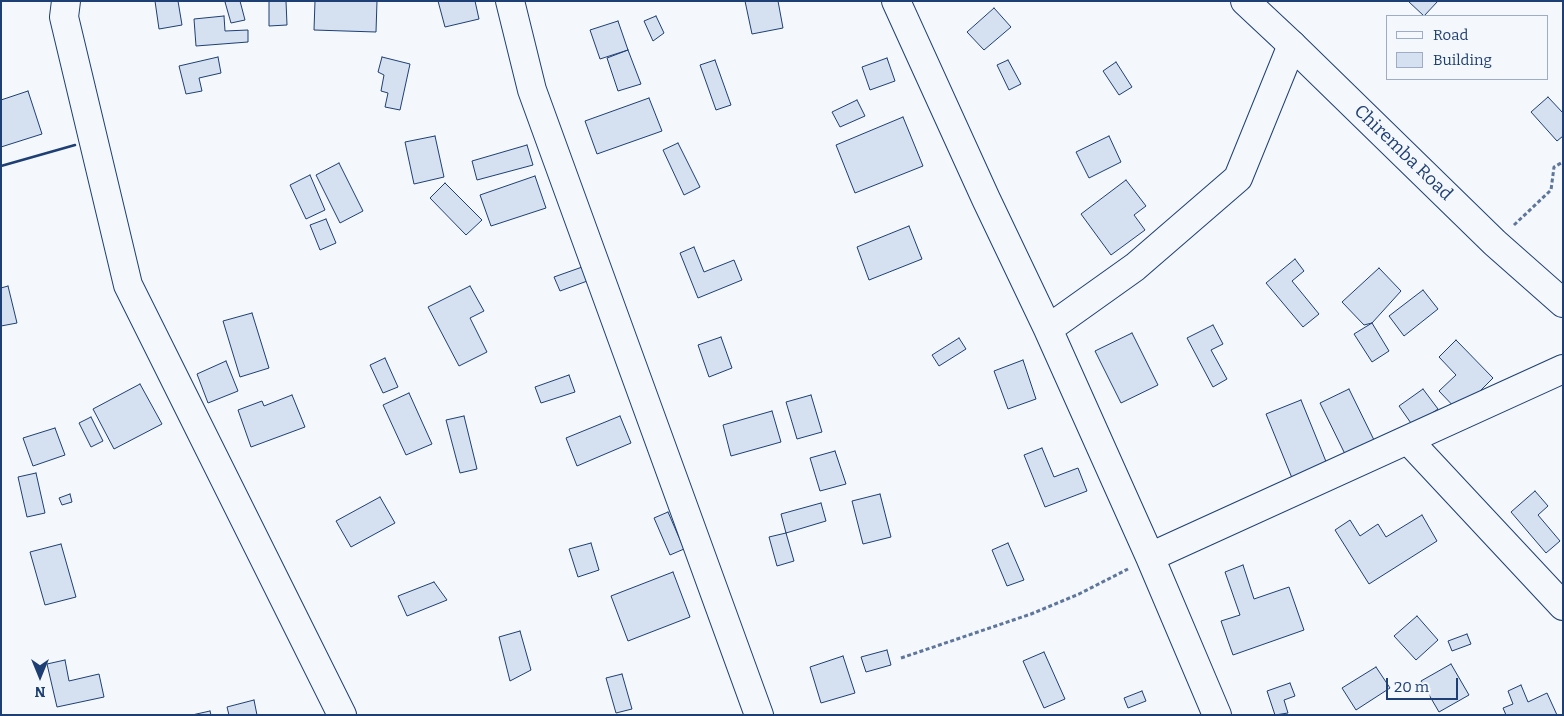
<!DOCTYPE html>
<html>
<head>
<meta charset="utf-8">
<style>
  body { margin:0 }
  #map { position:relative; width:1564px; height:716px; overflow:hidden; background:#f4f7fb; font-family:Bitter,serif }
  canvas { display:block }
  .frame { position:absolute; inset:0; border:2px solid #1d3f73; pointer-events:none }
  .legend { position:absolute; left:1386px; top:15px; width:162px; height:65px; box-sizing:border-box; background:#f4f7fb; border:1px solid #9eadc5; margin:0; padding:6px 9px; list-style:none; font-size:15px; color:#1d3f73 }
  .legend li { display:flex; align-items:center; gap:10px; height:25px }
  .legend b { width:25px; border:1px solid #9eadc5 }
  .north { position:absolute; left:15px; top:651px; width:50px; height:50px; -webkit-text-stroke:4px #f4f7fb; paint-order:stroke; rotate:180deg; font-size:14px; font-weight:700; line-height:20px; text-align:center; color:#1d3f73 }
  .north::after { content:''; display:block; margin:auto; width:18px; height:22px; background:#1d3f73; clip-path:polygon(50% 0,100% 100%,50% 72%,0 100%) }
  .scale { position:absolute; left:1386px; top:678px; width:72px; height:22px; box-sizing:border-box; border:2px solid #1d3f73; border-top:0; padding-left:6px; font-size:15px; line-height:18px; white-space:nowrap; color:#1d3f73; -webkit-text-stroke:4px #f4f7fb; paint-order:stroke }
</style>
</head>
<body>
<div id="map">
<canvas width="1564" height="716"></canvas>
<div class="frame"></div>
<ul class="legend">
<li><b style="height:6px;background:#f4f7fb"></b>Road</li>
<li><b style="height:14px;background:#d5e0f0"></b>Building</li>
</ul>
<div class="north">N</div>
<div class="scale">20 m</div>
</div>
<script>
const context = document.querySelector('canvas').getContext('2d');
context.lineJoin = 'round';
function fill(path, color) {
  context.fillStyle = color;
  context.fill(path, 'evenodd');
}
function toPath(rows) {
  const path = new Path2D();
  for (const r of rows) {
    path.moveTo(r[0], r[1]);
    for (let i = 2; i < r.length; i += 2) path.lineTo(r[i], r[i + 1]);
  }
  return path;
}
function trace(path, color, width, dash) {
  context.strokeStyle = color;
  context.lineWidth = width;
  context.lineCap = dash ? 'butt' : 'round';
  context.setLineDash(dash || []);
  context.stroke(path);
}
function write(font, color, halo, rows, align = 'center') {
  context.font = font + ' Bitter,serif';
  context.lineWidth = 4;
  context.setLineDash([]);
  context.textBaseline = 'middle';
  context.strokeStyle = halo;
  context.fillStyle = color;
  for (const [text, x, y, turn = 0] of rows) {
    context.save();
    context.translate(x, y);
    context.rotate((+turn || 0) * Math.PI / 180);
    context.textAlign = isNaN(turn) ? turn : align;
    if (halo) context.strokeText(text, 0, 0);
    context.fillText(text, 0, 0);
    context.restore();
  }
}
const building = toPath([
  [155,1,178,1,182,25,159,29,155,1],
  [228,1,240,1,245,20,231,23,225,2,228,1],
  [269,1,286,1,287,25,269,26,269,1],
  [315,1,377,1,376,32,314,30,315,1],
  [438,1,475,1,479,19,445,27,438,1],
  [745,1,778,1,783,28,752,34,745,1],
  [1408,1,1438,1,1424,16,1408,1],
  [994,8,1011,27,984,50,967,32,994,8],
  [224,16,225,31,248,30,248,42,196,46,194,19,224,16],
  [656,16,664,33,653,41,644,21,656,16],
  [618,21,628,50,600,59,590,30,618,21],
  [628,50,641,84,618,91,607,58,628,50],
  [218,57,221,73,199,78,202,91,186,94,179,66,218,57],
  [382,57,410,64,400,110,385,107,388,93,381,91,384,75,378,72,382,57],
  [887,58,895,81,870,90,862,67,887,58],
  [715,60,731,105,716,110,700,65,715,60],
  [1008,60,1021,84,1009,90,997,65,1008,60],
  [1116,62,1132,87,1119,95,1103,71,1116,62],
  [28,91,42,134,1,147,1,100,28,91],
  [1548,97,1563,113,1563,136,1557,141,1531,112,1548,97],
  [649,98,662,131,597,154,585,121,649,98],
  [857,100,865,116,840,127,832,112,857,100],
  [903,117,923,166,855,193,836,145,903,117],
  [435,136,444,177,414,184,405,142,435,136],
  [1109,136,1121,162,1089,178,1076,152,1109,136],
  [678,143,700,187,684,195,663,150,678,143],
  [527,145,533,165,477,180,472,161,527,145],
  [339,163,363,211,340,223,316,175,339,163],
  [310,175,325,210,306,219,290,185,310,175],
  [535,176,546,208,491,226,480,195,535,176],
  [1126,180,1146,206,1134,215,1145,230,1111,255,1081,214,1126,180],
  [445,183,482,220,466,235,430,198,445,183],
  [326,219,336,243,320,250,310,225,326,219],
  [909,226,922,259,869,280,857,247,909,226],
  [694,247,704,272,734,260,742,280,698,298,680,253,694,247],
  [1295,259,1304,271,1292,281,1319,314,1303,327,1266,283,1295,259],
  [585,266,590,280,560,291,554,277,585,266],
  [1379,268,1401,291,1372,323,1364,325,1342,302,1379,268],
  [8,286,17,323,1,326,1,288,8,286],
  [470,286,484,311,470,318,487,352,459,366,428,307,470,286],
  [1423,290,1438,309,1404,336,1389,316,1423,290],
  [252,313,269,368,240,377,223,321,252,313],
  [1372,323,1389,351,1372,362,1354,334,1372,323],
  [1213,325,1223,344,1211,350,1227,379,1213,387,1187,338,1213,325],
  [1132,333,1158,385,1121,403,1095,351,1132,333],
  [721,337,732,368,709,377,698,345,721,337],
  [959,338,966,349,939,366,932,355,959,338],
  [1456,340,1493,378,1459,412,1439,391,1456,375,1439,357,1456,340],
  [385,358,398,387,383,393,370,365,385,358],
  [1023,360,1036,399,1008,409,994,371,1023,360],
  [226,361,238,391,208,403,197,374,226,361],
  [569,375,575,392,541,403,535,387,569,375],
  [140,384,162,424,114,449,93,409,140,384],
  [1349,389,1374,440,1345,454,1320,403,1349,389],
  [1423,389,1438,409,1413,426,1399,406,1423,389],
  [409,393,432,444,406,455,383,405,409,393],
  [292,395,305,427,251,447,238,410,262,401,264,406,292,395],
  [811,395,822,432,797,439,786,402,811,395],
  [1301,400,1327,464,1292,478,1266,414,1301,400],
  [772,411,781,442,731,456,723,425,772,411],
  [464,416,477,469,460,473,446,420,464,416],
  [620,416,631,443,577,466,566,438,620,416],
  [91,417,103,441,91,447,79,423,91,417],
  [55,428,65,455,33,466,23,438,55,428],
  [1042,448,1054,477,1078,468,1087,491,1045,507,1024,455,1042,448],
  [835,451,846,484,820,491,810,458,835,451],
  [36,473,45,513,27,517,18,477,36,473],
  [1535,491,1548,506,1538,515,1560,541,1546,553,1511,512,1535,491],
  [70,494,72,502,62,505,59,498,70,494],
  [880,494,891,537,863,544,852,501,880,494],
  [380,497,395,523,351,547,336,521,380,497],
  [821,503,826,521,786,533,781,514,821,503],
  [668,512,684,549,670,555,654,518,668,512],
  [1422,515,1437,541,1369,584,1335,530,1350,520,1360,536,1378,524,1386,537,1422,515],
  [786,533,794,561,777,566,769,537,786,533],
  [591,543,599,570,578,577,569,549,591,543],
  [1008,543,1024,580,1007,586,992,550,1008,543],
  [61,544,76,597,45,605,30,552,61,544],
  [1243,565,1254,599,1289,587,1304,630,1233,655,1221,621,1240,615,1225,572,1243,565],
  [673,572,690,617,628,641,611,596,673,572],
  [434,582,447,600,407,616,398,596,434,582],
  [1417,616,1438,640,1416,660,1394,636,1417,616],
  [520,631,531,670,510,681,499,637,520,631],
  [1467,634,1471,644,1452,651,1448,641,1467,634],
  [887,650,891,665,866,672,861,657,887,650],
  [1044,652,1065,699,1044,708,1023,661,1044,652],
  [843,656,855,693,821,703,810,667,843,656],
  [65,660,69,681,99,674,104,697,57,707,47,664,65,660],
  [1451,664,1469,695,1439,712,1421,681,1451,664],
  [1376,667,1390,688,1356,710,1342,688,1376,667],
  [622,674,632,709,616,713,606,678,622,674],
  [1290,683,1295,696,1284,700,1288,713,1275,715,1267,691,1290,683],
  [1521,685,1528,702,1547,693,1557,715,1506,715,1503,708,1513,704,1508,691,1521,685],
  [1142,691,1146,701,1128,708,1124,698,1142,691],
  [254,700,257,715,229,715,227,707,254,700],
  [210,711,211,715,192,715,210,711]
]);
const path = toPath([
  [1514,225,1551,190,1554,167,1563,162],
  [901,658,1031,614,1079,594,1128,569]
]);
const minor = toPath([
  [66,1,64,17,128,285,342,715],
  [510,1,532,90,759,715],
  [896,1,986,199,1048,329,1150,557,1217,715],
  [1048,329,1135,267,1238,178,1292,45],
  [1408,440,1563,606],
  [1150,557,1563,369]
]);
const major = toPath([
  [1245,1,1292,45,1495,243,1563,303]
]);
const wall = toPath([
  [1,166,75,145]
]);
const streetNames = [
  ["Chiremba Road",1403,153,44]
];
fill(building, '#d5e0f0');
trace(building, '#1d3f73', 1);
trace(minor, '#1d3f73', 30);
trace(major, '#1d3f73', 30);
trace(path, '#5e769c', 3, [4, 2.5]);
trace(minor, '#f4f7fb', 28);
trace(major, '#f4f7fb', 28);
trace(wall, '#1d3f73', 2.5);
write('18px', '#1d3f73', '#f4f7fb', streetNames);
</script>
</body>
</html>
